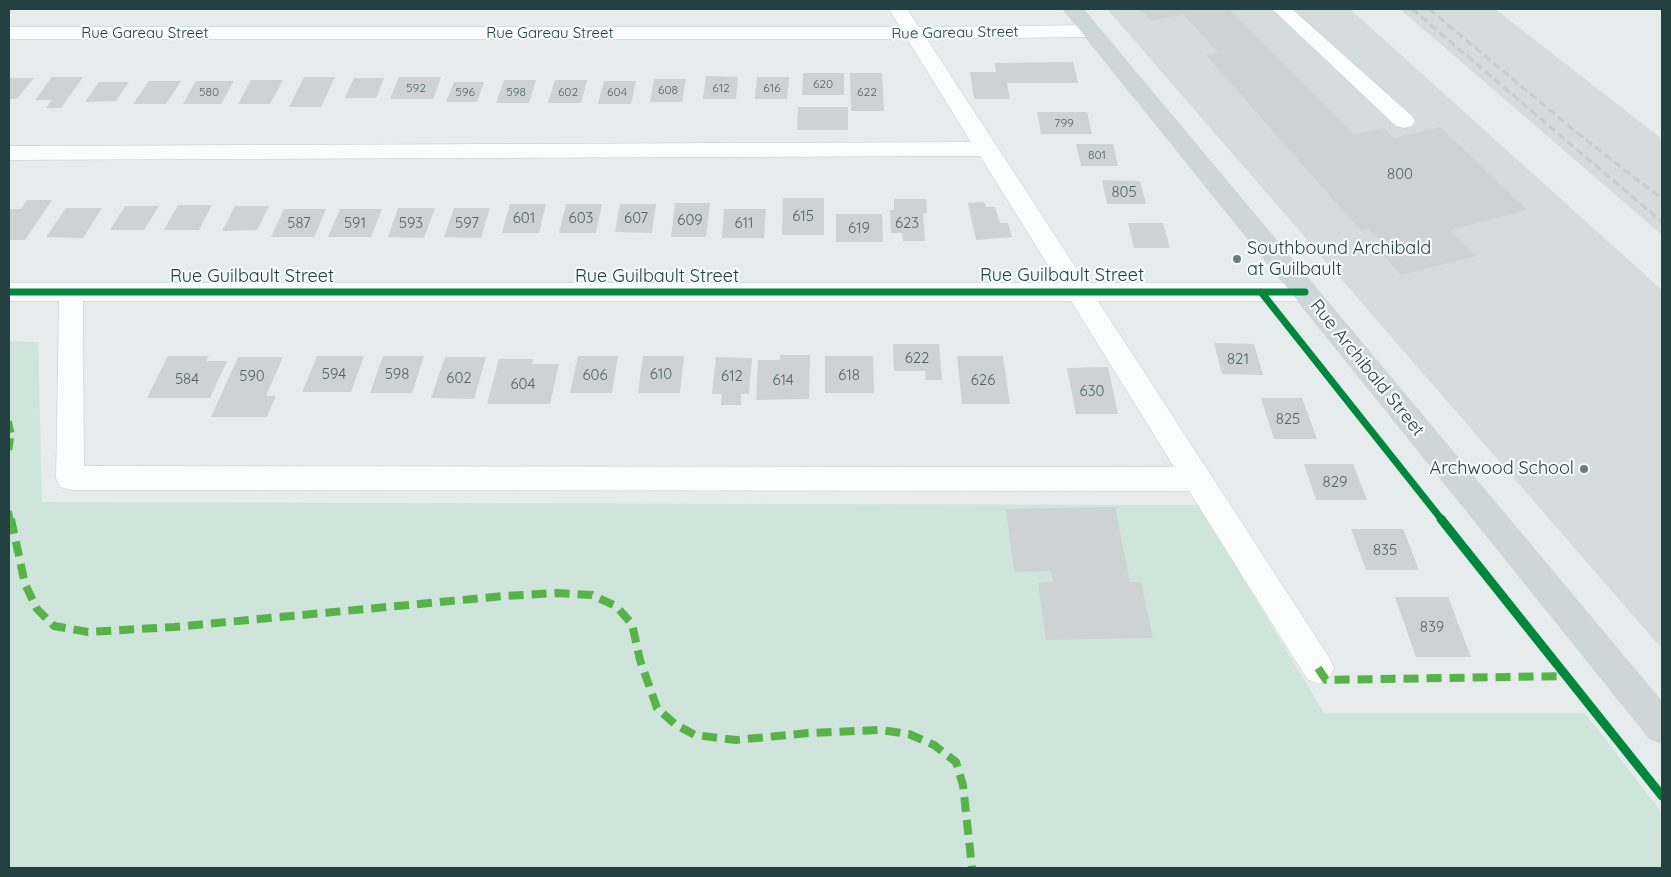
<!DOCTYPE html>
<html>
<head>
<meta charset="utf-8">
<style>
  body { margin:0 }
  #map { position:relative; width:1671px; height:877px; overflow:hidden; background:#e6eceb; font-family:Quicksand,sans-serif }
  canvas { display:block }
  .frame { position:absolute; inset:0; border:10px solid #224140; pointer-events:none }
</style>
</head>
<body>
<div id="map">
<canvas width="1671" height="877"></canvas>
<div class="frame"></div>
</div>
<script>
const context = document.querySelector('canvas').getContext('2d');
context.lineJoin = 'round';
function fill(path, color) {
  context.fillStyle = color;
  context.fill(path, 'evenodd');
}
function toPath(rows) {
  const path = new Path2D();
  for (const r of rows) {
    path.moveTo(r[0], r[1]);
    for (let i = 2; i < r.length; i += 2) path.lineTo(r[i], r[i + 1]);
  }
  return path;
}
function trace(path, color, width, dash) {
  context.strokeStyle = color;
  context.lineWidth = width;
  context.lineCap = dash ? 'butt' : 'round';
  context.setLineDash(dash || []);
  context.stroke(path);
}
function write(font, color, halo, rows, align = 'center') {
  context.font = font + ' Quicksand,sans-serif';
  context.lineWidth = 4.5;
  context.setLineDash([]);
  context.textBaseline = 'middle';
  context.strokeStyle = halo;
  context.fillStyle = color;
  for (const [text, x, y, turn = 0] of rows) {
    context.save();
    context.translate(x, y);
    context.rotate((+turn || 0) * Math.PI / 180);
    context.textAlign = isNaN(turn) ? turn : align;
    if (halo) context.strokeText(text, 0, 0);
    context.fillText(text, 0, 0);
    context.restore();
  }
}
const built = toPath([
  [1107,9,1350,9,1662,290,1662,649],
  [1400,9,1495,9,1662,139,1662,235]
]);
const green = toPath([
  [9,341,38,342,42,502,1199,505,1324,713,1585,713,1662,813,1662,868,9,868]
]);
const building = toPath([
  [1141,9,1229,9,1354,134,1384,128,1394,138,1440,127,1527,210,1450,230,1476,256,1401,275,1375,246,1383,244,1369,229,1361,231,1206,55,1218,52,1183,14,1151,21],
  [1073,62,1078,83,1007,83,1010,99,974,99,970,72,996,72,995,63],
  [803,73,844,73,844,95,802,95],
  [850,73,882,73,884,111,851,111],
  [706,76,738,77,736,99,703,99],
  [52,77,83,77,61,108,46,108,52,100,35,100],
  [304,77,335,77,321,107,289,107],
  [399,77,441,77,433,99,390,99],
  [757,77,789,77,787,99,755,99],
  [9,78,34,78,17,99,9,99],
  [354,78,384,78,376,98,345,98],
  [654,79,686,79,682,102,650,102],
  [251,80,283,80,270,104,238,104],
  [504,80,536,80,529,103,496,103],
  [555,80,587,80,581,103,548,103],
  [149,81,181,81,166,104,133,104],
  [196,81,234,81,221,104,183,104],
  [604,81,636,81,631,104,598,104],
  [99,82,129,82,116,101,85,102],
  [454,82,484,82,477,102,446,102],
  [798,107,848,107,848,130,797,130],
  [1037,112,1087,112,1092,134,1041,134],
  [1076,144,1113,144,1118,166,1081,166],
  [1102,180,1140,181,1146,204,1107,204],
  [783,198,824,198,824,235,782,235],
  [894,199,926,199,927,213,923,213,925,241,903,241,902,233,891,233,890,210,894,210],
  [27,200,52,200,25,240,9,240,9,211,10,209,21,209],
  [984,202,986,207,995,207,1000,223,1008,223,1012,237,976,240,968,203],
  [675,203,710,203,706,237,671,237],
  [510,204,546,204,539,233,502,233],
  [566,204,602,204,596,233,559,233],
  [620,204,656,204,652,233,615,232],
  [178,205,212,205,199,230,164,230],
  [125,206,159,206,144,230,110,230],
  [235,206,269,206,257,230,222,231],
  [66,208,102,208,83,238,46,237],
  [398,208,435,208,424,238,388,237],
  [454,208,490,208,481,238,444,237],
  [284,209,326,209,314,237,271,237],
  [340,209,382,209,371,237,328,237],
  [724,209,766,209,764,238,722,238],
  [836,214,882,214,883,242,836,242],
  [1128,223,1163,223,1170,248,1134,248],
  [1214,343,1254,344,1263,375,1222,374],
  [893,344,939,344,942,380,926,380,925,371,894,371],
  [780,355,810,355,809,399,756,400,758,360,780,360],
  [168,356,209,356,206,361,227,361,210,398,147,398],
  [317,356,364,356,351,392,302,392],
  [383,356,424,356,412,393,370,393],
  [578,356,618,356,612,393,570,393],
  [643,356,684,356,680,393,638,393],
  [825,356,873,356,874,393,825,393],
  [957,356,1003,356,1010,404,962,404],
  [238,357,283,357,266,396,276,396,267,417,211,417],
  [445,357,486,357,474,399,431,398],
  [716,357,752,358,749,394,741,394,741,405,721,405,722,394,712,394],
  [499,359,533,359,532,364,559,364,550,404,487,404],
  [1108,367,1118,414,1076,414,1067,368],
  [1261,398,1302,398,1317,439,1274,439],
  [1304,464,1353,464,1367,500,1316,500],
  [1115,507,1130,582,1141,582,1153,638,1046,640,1038,583,1053,582,1051,571,1014,572,1006,509],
  [1351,529,1403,529,1419,570,1366,570],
  [1395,597,1448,597,1471,657,1416,657]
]);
const minor = toPath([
  [889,9,907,9,919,27,1091,25,1098,27,1101,31,1098,35,1091,37,927,39,1086,283,1305,283,1314,285,1317,292,1314,299,1305,301,1098,301,1329,657,1334,668,1329,679,1318,684,1307,679,1189,491,70,490,60,487,56,478,59,301,9,301,9,283,1059,283,980,156,9,160,9,146,971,142,907,39,9,39,9,27,900,27,889,9],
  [83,301,1071,301,1174,467,84,466,83,301],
  [1272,9,1292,9,1412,116,1415,121,1412,126,1404,128,1396,126,1272,9]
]);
const major = toPath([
  [1063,9,1083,9,1662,702,1662,743,1650,739,1063,9]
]);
const rail = toPath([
  [1412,9,1662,222],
  [1429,9,1576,132,1662,199]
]);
const quietFar1 = toPath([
  [9,421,12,434,9,453],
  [9,511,11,520]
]);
const quiet = toPath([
  [11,519,25,584,37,609,54,626,88,632,174,627,504,596,557,593,592,595,616,606,632,624,640,660,657,708,676,725,695,735,736,740,808,733,880,730,909,734,934,745,956,762,963,785,972,868],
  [1318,668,1326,680,1567,676]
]);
const cyclewayFar1 = toPath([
  [9,292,1305,292],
  [1261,292,1442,520]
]);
const cycleway = toPath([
  [1441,519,1662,796]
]);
const markers = [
  [1237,259,5,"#677d7c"],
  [1584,469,5,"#677d7c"]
];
const farNumbernames = [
  ["620",823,84],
  ["592",416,88],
  ["612",721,88],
  ["616",772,88],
  ["608",668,90],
  ["580",209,92],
  ["596",465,92],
  ["598",516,92],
  ["602",568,92],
  ["604",617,92],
  ["622",867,92],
  ["799",1064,123],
  ["801",1097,155]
];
const farStreetnames = [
  ["Rue Gareau Street",145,33],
  ["Rue Gareau Street",550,33],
  ["Rue Gareau Street",955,33,-1]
];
const numberNames = [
  ["800",1400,174],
  ["805",1124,192],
  ["615",803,216],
  ["601",524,218],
  ["603",581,218],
  ["607",636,218],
  ["609",690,220],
  ["587",299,223],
  ["591",355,223],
  ["593",411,223],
  ["597",467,223],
  ["611",744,223],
  ["623",907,223],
  ["619",859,228],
  ["622",917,358],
  ["821",1238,359],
  ["594",334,374],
  ["598",397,374],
  ["610",661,374],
  ["606",595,375],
  ["618",849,375],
  ["590",252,376],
  ["612",732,376],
  ["602",459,378],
  ["584",187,379],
  ["614",783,380],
  ["626",983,380],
  ["604",523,384],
  ["630",1092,391],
  ["825",1288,419],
  ["829",1335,482],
  ["835",1385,550],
  ["839",1432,627]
];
const poiNames = [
  ["Southbound Archibald",1247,249],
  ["at Guilbault",1247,270],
  ["Archwood School",1574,469,"right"]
];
const streetNames = [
  ["Rue Guilbault Street",1062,276],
  ["Rue Guilbault Street",252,277],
  ["Rue Guilbault Street",657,277],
  ["Rue Archibald Street",1367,368,51]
];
fill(built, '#d4dddc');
fill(green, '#cfe5db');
fill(building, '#cdd3d2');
trace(minor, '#c3c9c8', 1);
trace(major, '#c2cbca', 1);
fill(minor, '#fbfcfc');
fill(major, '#ced7d7');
trace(rail, '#c7cdcc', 3, [8, 4]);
trace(quietFar1, '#55b347', 5.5, [12, 5.5]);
trace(quiet, '#55b347', 8, [15, 8]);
trace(cyclewayFar1, '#00873e', 7);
trace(cycleway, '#00873e', 9);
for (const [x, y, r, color] of markers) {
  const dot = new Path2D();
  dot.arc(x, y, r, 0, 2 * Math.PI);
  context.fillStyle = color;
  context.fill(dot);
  trace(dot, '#f5faf9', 2);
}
write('12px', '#4e6665', null, farNumbernames);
write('15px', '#224140', '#f5faf9', farStreetnames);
write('15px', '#4e6665', null, numberNames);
write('18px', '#224140', '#f5faf9', poiNames, 'left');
write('18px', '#224140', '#f5faf9', streetNames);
</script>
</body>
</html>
